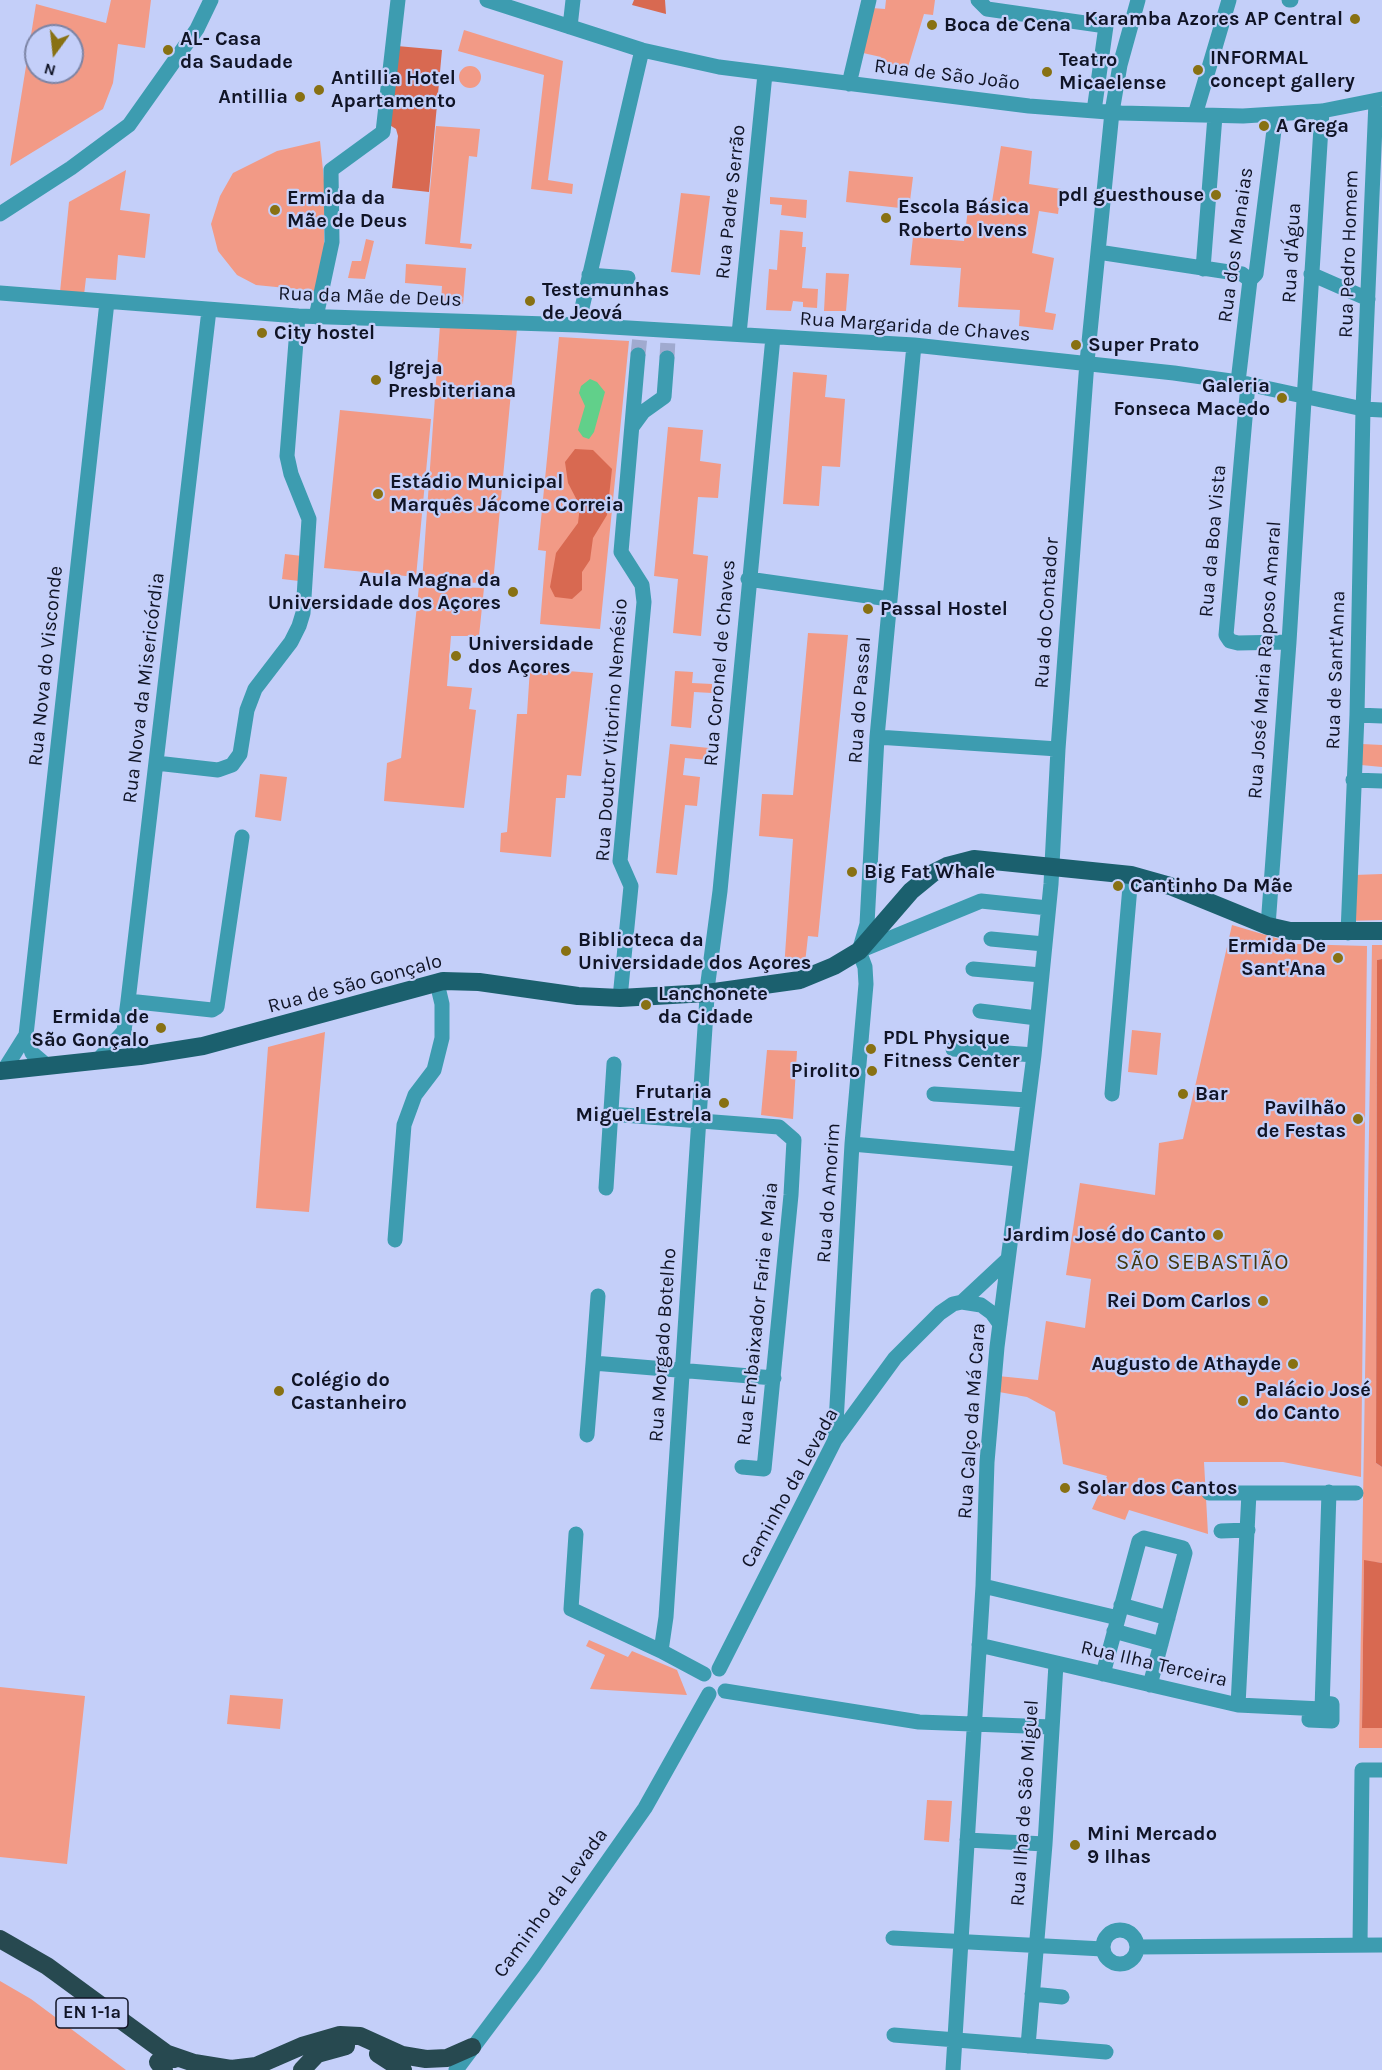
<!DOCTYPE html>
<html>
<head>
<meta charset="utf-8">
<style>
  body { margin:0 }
  #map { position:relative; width:1382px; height:2070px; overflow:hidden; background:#c4cff9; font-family:Karla,sans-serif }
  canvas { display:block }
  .north { position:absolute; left:24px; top:24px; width:60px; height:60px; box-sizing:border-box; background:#c4cff9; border:2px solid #7c84a5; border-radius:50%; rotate:195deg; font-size:16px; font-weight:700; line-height:24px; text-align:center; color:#101426 }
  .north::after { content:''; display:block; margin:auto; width:21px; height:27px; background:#887113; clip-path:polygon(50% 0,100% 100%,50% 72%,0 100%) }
</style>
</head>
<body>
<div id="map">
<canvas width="1382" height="2070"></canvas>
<div class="north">N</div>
</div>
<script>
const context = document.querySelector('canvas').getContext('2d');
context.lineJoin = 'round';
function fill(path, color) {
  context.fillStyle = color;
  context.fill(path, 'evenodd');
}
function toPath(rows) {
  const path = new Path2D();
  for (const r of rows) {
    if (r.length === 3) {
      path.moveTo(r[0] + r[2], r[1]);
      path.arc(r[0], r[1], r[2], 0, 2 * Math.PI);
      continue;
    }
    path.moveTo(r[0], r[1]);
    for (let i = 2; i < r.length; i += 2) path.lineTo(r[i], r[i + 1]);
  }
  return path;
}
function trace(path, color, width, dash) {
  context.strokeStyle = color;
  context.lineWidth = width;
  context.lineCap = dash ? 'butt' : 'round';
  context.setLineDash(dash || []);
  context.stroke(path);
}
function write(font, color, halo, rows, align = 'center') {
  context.font = font + ' Karla,sans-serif';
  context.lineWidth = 4.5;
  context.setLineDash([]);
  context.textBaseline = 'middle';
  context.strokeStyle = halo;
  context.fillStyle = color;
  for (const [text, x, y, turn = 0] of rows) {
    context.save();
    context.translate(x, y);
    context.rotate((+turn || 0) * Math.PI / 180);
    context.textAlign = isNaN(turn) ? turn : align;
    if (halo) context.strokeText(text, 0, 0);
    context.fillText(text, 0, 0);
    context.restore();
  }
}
const green = toPath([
  [111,0,151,0,145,48,118,44,113,83,103,109,10,166,36,4,106,23],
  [36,36,72,36,72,72,36,72],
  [886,0,935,0,933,15,924,14,908,67,879,62,881,57,863,53,872,8,885,9],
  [464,30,563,61,548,180,573,184,572,194,531,189,544,75,458,51],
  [470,77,11],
  [436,126,480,129,477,157,469,156,460,243,472,244,471,249,425,244],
  [320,141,324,180,324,259,316,291,256,285,237,275,218,251,211,224,220,196,233,173,277,151],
  [1001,146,1032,151,1029,184,1061,189,1058,214,1039,211,1032,253,1054,258,1045,312,1056,314,1053,330,1019,326,1020,310,958,307,961,268,910,265,913,237,964,241,969,201,992,202],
  [126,170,120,210,150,214,145,258,118,255,116,280,86,278,84,295,60,292,69,202],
  [849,171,913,177,909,209,846,202],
  [681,193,710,196,700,275,671,272],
  [770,197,807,200,806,218,781,215,782,205,770,204],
  [780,230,803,232,802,247,806,247,802,288,818,289,817,308,803,307,803,302,793,301,791,311,766,310,769,269,777,270],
  [366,239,374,241,365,279,348,278,352,261,361,261],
  [406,264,466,268,463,304,441,302,442,286,405,283],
  [826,273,849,274,846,311,824,311],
  [440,325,517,329,493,583,422,582],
  [559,337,629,341,600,629,540,624,546,551,538,550],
  [793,372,827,375,825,397,845,399,840,467,822,466,819,506,783,504],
  [340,410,431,419,416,577,324,568],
  [668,427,703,430,700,461,721,464,718,498,698,497,693,554,708,556,701,636,673,633,678,579,654,576],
  [285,554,302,556,299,581,282,579],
  [419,586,484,588,479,636,451,636,447,686,472,688,469,709,476,710,464,808,384,801,387,763,401,758],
  [808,633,848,635,818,937,808,936,805,963,784,969,793,839,759,836,762,794,793,795],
  [530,668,593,673,581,776,567,775,565,798,556,798,551,857,500,852,501,833,507,832,517,714,527,714],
  [675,671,693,672,692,683,712,684,712,693,694,692,691,728,671,726],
  [670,744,709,748,708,760,685,758,683,775,700,777,697,806,685,805,677,875,656,873],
  [1362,744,1382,745,1382,767,1361,765],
  [260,774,287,777,281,821,255,817],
  [1382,874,1382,920,1347,921,1354,875],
  [1232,925,1296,944,1367,946,1361,1477,1283,1462,1204,1462,1208,1534,1129,1510,1125,1520,1092,1509,1107,1476,1063,1464,1055,1412,1027,1397,999,1392,998,1376,1038,1380,1046,1321,1085,1328,1091,1279,1066,1275,1080,1183,1155,1195,1159,1143,1183,1139],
  [1372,945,1382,945,1382,959,1377,960,1376,1463,1382,1467,1382,1563,1364,1561,1362,1728,1382,1728,1382,1748,1359,1748],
  [1132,1030,1161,1033,1157,1075,1128,1072],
  [325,1032,309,1212,256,1208,268,1047],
  [767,1050,797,1051,793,1119,761,1115],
  [589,1640,628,1657,632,1651,677,1670,687,1695,590,1689,605,1655,586,1646],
  [0,1687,85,1696,67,1864,0,1857],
  [230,1695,283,1699,280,1729,227,1724],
  [927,1800,952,1801,949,1842,924,1840],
  [0,1981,31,1999,126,2070,0,2070]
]);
const forest = toPath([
  [634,0,665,0,666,14,632,5],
  [397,46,442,50,429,192,392,188,398,136,396,129,388,124],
  [575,449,593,450,612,469,607,515,593,538,590,560,582,572,582,590,572,599,555,597,550,587,556,553,578,523,580,506,568,483,565,462],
  [1382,959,1382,1467,1376,1463,1377,960],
  [1364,1560,1382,1563,1382,1728,1362,1728]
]);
const water = toPath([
  [590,379,597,382,605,392,594,432,589,439,583,437,578,430,585,406,579,393,581,386]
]);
const minorTunnel = toPath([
  [638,355,640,336],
  [667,358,668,339]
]);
const minor = toPath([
  [487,0,642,50,719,67,1029,106,1121,113,1243,116,1322,111,1382,99],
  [978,0,987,9,1106,26,1094,111],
  [1289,0,1291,0],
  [570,27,573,0],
  [849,84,869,0],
  [1195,115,1229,0],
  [0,214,71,168,129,125,197,29,211,0],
  [1098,252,1242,274,1250,280],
  [1203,269,1215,116],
  [1311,274,1368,299],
  [589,275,628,278],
  [1250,280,1256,274,1276,114],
  [0,293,298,316,578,325,914,345,1174,373,1238,382,1363,409,1382,410],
  [316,317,332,242,331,170,383,132,398,0],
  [578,325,642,50],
  [739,334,765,74],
  [1238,382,1250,280],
  [1248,384,1226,635,1230,641,1238,643,1289,642],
  [632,427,643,412,664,397,667,358],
  [748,579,889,599],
  [1357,715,1382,716],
  [877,737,1058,749],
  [156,763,218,770,232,765,240,754,247,710,255,689,291,642,299,626,303,613,309,519,291,474,287,456,298,316],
  [1353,780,1382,781],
  [1268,926,1289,642,1322,111],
  [1348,933,1357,715,1363,409,1376,101],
  [991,939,1044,944],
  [860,948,867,924,877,737,914,345],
  [859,951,981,901,1048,908],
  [973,969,1041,975],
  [620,998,631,886,620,861,644,602,642,585,621,552,638,355],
  [128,1001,212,1010,217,1007,242,837],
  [980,1011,1037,1018],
  [124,1031,140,1056],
  [26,1035,32,1053,46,1065],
  [953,1049,1034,1055],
  [98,1060,124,1031,128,1001,209,310],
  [4,1070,26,1035,107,302],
  [934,1094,1027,1100],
  [1112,1094,1131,875],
  [610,1114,779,1127,794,1140,791,1195,764,1469,742,1467],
  [852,1144,1019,1159],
  [606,1188,614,1064],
  [395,1240,404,1125,415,1095,434,1070,442,1038,442,1004,437,983],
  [962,1302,1007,1260],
  [593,1363,598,1296],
  [587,1435,593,1363,774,1378],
  [835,1440,852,1144,866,984,865,967,859,951],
  [1209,1493,1356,1493],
  [1221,1531,1248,1530],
  [576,1534,571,1609,661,1651],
  [983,1586,1118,1618],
  [1121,1605,1168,1618],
  [1114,1631,1161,1644],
  [979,1645,1238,1705,1322,1709,1329,1492],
  [719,1669,835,1440,895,1358,940,1313,953,1304,962,1302,981,1305,992,1313,1000,1324],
  [704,1674,661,1651,666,1617,708,982,720,891,773,337],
  [1103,1674,1139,1541,1144,1538,1183,1548,1185,1553,1150,1685],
  [725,1691,919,1722,1052,1727],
  [1238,1705,1249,1493],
  [1310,1709,1309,1720,1332,1721,1332,1704,1323,1703],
  [967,1840,1045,1844],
  [1120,1947,17],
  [893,1938,1103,1949],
  [1360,1945,1362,1770,1382,1770],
  [1137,1947,1382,1945],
  [1032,1994,1062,1997],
  [894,2035,1106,2052],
  [1028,2046,1045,1844,1056,1664],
  [456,2070,534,1966,645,1808,709,1694],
  [953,2070,983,1586,987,1462,997,1347,1034,1055,1051,884,1058,749,1087,362,1112,112,1120,65,1138,0]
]);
const major = toPath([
  [0,1071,140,1056,203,1046,443,981,479,982,578,996,620,998,707,993,800,980,834,966,859,951,911,891,933,873,947,866,974,859,1131,875,1170,886,1268,926,1290,931,1382,931]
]);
const highway = toPath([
  [0,1939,47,1966,174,2059],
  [165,2053,194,2063,231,2069,256,2066,302,2046,340,2035,360,2036,402,2055,426,2059,447,2058,472,2047],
  [378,2054,403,2070],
  [158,2062,164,2070],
  [302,2070,317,2054,346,2046]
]);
const markers = [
  [1355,19,6,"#887113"],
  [932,25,6,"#887113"],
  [168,50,6,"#887113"],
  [1198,70,6,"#887113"],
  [1047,72,6,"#887113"],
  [319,90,6,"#887113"],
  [300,97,6,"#887113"],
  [1264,126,6,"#887113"],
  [1216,195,6,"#887113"],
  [275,210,6,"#887113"],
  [886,218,6,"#887113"],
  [530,301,6,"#887113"],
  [262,333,6,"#887113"],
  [1076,345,6,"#887113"],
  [376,380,6,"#887113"],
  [1282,398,6,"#887113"],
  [378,494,6,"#887113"],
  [513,592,6,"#887113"],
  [868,609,6,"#887113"],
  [456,656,6,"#887113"],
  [852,872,6,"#887113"],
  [1118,886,6,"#887113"],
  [566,951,6,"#887113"],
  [1338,958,6,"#887113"],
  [646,1005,6,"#887113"],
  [161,1028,6,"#887113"],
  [871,1049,6,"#887113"],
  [872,1071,6,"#887113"],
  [1183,1094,6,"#887113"],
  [724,1103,6,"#887113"],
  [1358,1119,6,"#887113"],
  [1218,1235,6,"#887113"],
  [1263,1301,6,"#887113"],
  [1293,1364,6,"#887113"],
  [279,1391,6,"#887113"],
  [1243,1401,6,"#887113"],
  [1065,1488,6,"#887113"],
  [1075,1845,6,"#887113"]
];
const shields = [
  [92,2013,72]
];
const shieldNames = [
  ["EN 1-1ª",92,2013]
];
const poiNames = [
  ["Karamba Azores AP Central",1343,19,"right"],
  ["Boca de Cena",944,25],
  ["AL- Casa",180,39],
  ["da Saudade",180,62],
  ["INFORMAL",1210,58],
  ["concept gallery",1210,81],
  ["Teatro",1059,60],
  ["Micaelense",1059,83],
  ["Antillia Hotel",331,78],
  ["Apartamento",331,101],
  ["Antillia",288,97,"right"],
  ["A Grega",1276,126],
  ["pdl guesthouse",1204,195,"right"],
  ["Ermida da",287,198],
  ["Mãe de Deus",287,221],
  ["Escola Básica",898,207],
  ["Roberto Ivens",898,230],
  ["Testemunhas",542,290],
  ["de Jeová",542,313],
  ["City hostel",274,333],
  ["Super Prato",1088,345],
  ["Igreja",388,368],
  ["Presbiteriana",388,391],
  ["Galeria",1270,386,"right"],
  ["Fonseca Macedo",1270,409,"right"],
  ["Estádio Municipal",390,482],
  ["Marquês Jácome Correia",390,505],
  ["Aula Magna da",501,580,"right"],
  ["Universidade dos Açores",501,603,"right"],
  ["Passal Hostel",880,609],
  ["Universidade",468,644],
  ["dos Açores",468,667],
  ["Big Fat Whale",864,872],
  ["Cantinho Da Mãe",1130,886],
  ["Biblioteca da",578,940],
  ["Universidade dos Açores",578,963],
  ["Ermida De",1326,946,"right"],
  ["Sant'Ana",1326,969,"right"],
  ["Lanchonete",658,994],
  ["da Cidade",658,1017],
  ["Ermida de",149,1017,"right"],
  ["São Gonçalo",149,1040,"right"],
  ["PDL Physique",883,1038],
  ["Fitness Center",883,1061],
  ["Pirolito",860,1071,"right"],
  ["Frutaria",712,1092,"right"],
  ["Miguel Estrela",712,1115,"right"],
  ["Bar",1195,1094],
  ["Pavilhão",1346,1108,"right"],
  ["de Festas",1346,1131,"right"],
  ["Jardim José do Canto",1206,1235,"right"],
  ["Rei Dom Carlos",1251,1301,"right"],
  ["Augusto de Athayde",1281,1364,"right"],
  ["Colégio do",291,1380],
  ["Castanheiro",291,1403],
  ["Palácio José",1255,1390],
  ["do Canto",1255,1413],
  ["Solar dos Cantos",1077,1488],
  ["Mini Mercado",1087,1834],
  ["9 Ilhas",1087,1857]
];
const streetNames = [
  ["Rua de São João",947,75,7],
  ["Rua Padre Serrão",731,202,-84],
  ["Rua dos Manaias",1236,245,-82],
  ["Rua d'Água",1292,253,-87],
  ["Rua Pedro Homem",1349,254,-88],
  ["Rua da Mãe de Deus",370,297,2],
  ["Rua Margarida de Chaves",915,327,4],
  ["Rua da Boa Vista",1213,541,-85],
  ["Rua do Contador",1047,613,-86],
  ["Rua José Maria Raposo Amaral",1265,660,-86],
  ["Rua Coronel de Chaves",720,663,-85],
  ["Rua Nova do Visconde",46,666,-84],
  ["Rua de Sant'Anna",1336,670,-88],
  ["Rua Nova da Misericórdia",144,688,-83],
  ["Rua do Passal",860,700,-86],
  ["Rua Doutor Vitorino Nemésio",612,730,-86],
  ["Rua de São Gonçalo",355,984,-15],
  ["Rua do Amorim",829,1193,-86],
  ["Rua Embaixador Faria e Maia",758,1314,-84],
  ["Rua Morgado Botelho",663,1345,-86],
  ["Rua Calço da Má Cara",972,1421,-86],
  ["Caminho da Levada",790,1488,-61],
  ["Rua Ilha Terceira",1154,1664,13],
  ["Rua Ilha de São Miguel",1025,1803,-86],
  ["Caminho da Levada",551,1903,-54]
];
const quarterNames = [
  ["SÃO SEBASTIÃO",1203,1263]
];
fill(green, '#f29a86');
fill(forest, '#d86951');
fill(water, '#61d08a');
trace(minorTunnel, '#a0aacf', 15, [15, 8]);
trace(minor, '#3d9cb0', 15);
trace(major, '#1b606e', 18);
trace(highway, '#274950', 18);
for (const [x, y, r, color] of markers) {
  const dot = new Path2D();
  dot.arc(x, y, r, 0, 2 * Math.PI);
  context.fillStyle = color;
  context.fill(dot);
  trace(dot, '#c4cff9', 2);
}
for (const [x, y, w] of shields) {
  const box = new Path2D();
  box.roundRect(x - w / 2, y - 15, w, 30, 4.5);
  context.fillStyle = '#c4cff9';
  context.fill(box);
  trace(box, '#101426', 1.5);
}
write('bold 18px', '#101426', null, shieldNames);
write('bold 20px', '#101426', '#c4cff9', poiNames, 'left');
write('20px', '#101426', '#c4cff9', streetNames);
context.letterSpacing = '1.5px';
write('22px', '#42370d', '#c4cff9', quarterNames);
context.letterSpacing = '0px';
</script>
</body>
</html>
